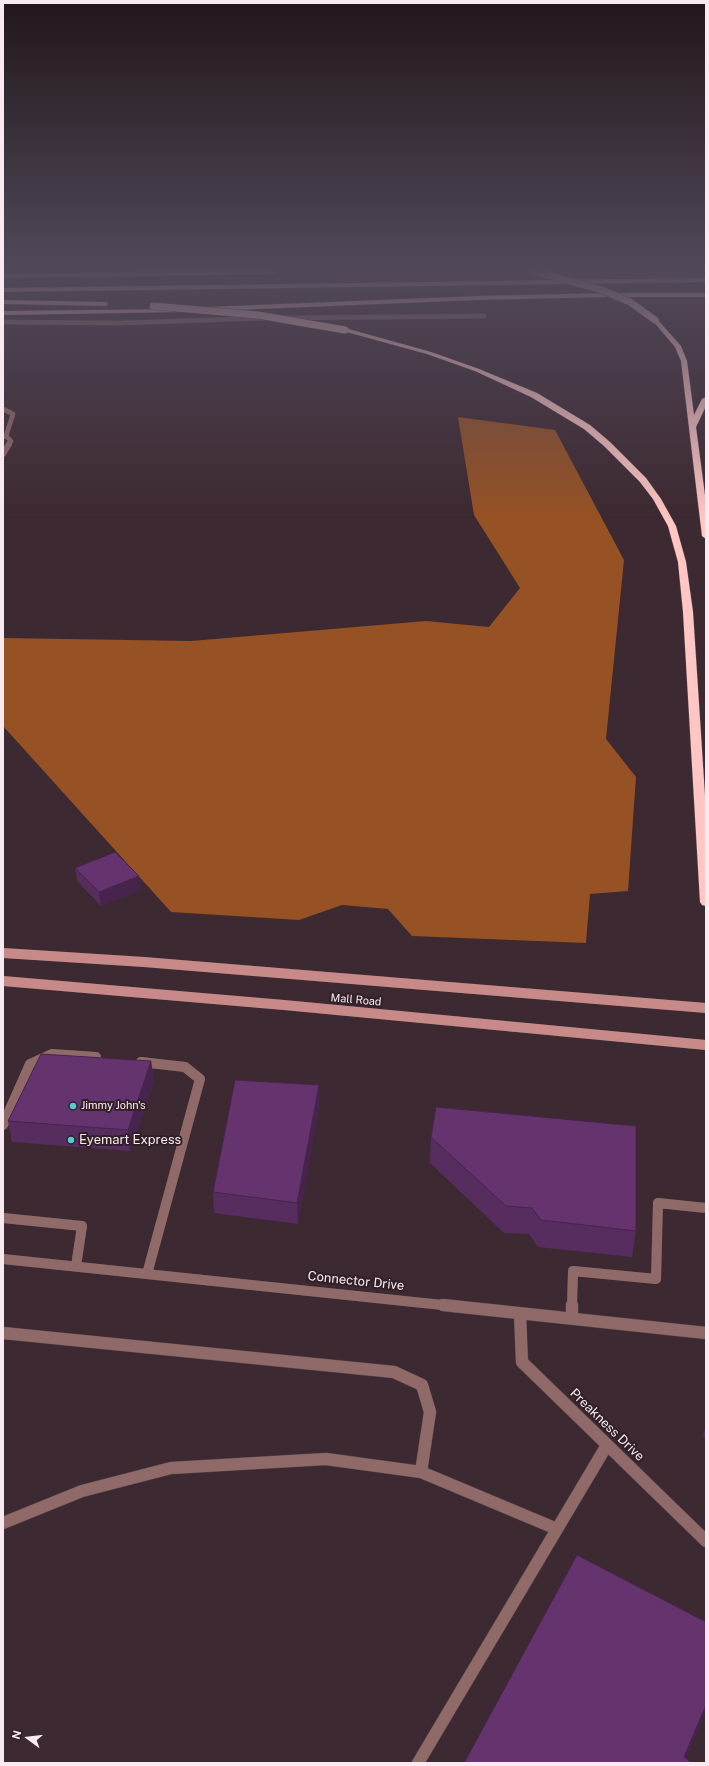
<!DOCTYPE html>
<html>
<head>
<meta charset="utf-8">
<style>
  body { margin:0 }
  #map { position:relative; width:709px; height:1766px; overflow:hidden; background:#3d2931; font-family:"Public Sans",sans-serif }
  canvas { display:block }
  .frame { position:absolute; inset:0; border:4px solid #f8eaf0; pointer-events:none }
  .north { position:absolute; left:8px; top:1718px; width:40px; height:40px; -webkit-text-stroke:3px #321f28; paint-order:stroke; rotate:285deg; font-size:11px; font-weight:700; line-height:16px; text-align:center; color:#f8eaf0 }
  .north::after { content:''; display:block; margin:auto; width:14px; height:18px; background:#f8eaf0; clip-path:polygon(50% 0,100% 100%,50% 72%,0 100%) }
</style>
</head>
<body>
<div id="map">
<canvas width="709" height="1766"></canvas>
<div class="frame"></div>
<div class="north">N</div>
</div>
<script>
const context = document.querySelector('canvas').getContext('2d');
context.lineJoin = 'round';
function fill(path, color) {
  context.fillStyle = color;
  context.fill(path, 'evenodd');
}
function toPath(rows) {
  const path = new Path2D();
  for (const r of rows) {
    path.moveTo(r[0], r[1]);
    for (let i = 2; i < r.length; i += 2) path.lineTo(r[i], r[i + 1]);
  }
  return path;
}
function trace(path, color, width, dash) {
  context.strokeStyle = color;
  context.lineWidth = width;
  context.lineCap = dash ? 'butt' : 'round';
  context.setLineDash(dash || []);
  context.stroke(path);
}
function write(font, color, halo, rows, align = 'center') {
  context.font = font + ' "Public Sans",sans-serif';
  context.lineWidth = 4;
  context.setLineDash([]);
  context.textBaseline = 'middle';
  context.strokeStyle = halo;
  context.fillStyle = color;
  for (const [text, x, y, turn = 0] of rows) {
    context.save();
    context.translate(x, y);
    context.rotate((+turn || 0) * Math.PI / 180);
    context.textAlign = isNaN(turn) ? turn : align;
    if (halo) context.strokeText(text, 0, 0);
    context.fillText(text, 0, 0);
    context.restore();
  }
}
const forest = toPath([
  [458,417,555,430,624,560,606,739,636,777,628,891,590,894,586,943,412,936,388,909,342,905,299,920,171,912,3,726,3,638,191,641,426,621,489,627,520,588,474,515]
]);
const laneFar3 = toPath([
  [283,318,484,316],
  [3,322,118,323,267,318],
  [3,409,13,414,6,436,3,437],
  [6,436,11,441,9,445]
]);
const laneFar2 = toPath([
  [3,454,9,444]
]);
const laneFar1 = toPath([
  [141,1062,185,1067,200,1079,147,1274],
  [3,1125,30,1064,52,1054,96,1057],
  [3,1218,82,1226,76,1266],
  [572,1306,573,1271,656,1279,658,1203,706,1208]
]);
const lane = toPath([
  [572,1318,572,1305],
  [3,1333,394,1372,422,1385,430,1412,421,1472],
  [3,1523,82,1491,171,1468,326,1459,421,1472,557,1529],
  [418,1763,607,1445]
]);
const streetFar1 = toPath([
  [3,1259,452,1306]
]);
const street = toPath([
  [443,1305,706,1333],
  [520,1314,522,1362,706,1541]
]);
const secondary = toPath([
  [3,953,144,962,706,1008],
  [3,981,284,1005,706,1045]
]);
const highway = toPath([
  [154,272,278,272,275,274,3,278,3,274,154,272],
  [706,278,706,282,3,292,3,288,706,278],
  [608,293,706,293,706,297,608,297,478,300,208,311,205,309,208,307,478,296,608,293],
  [3,300,106,302,109,304,106,306,3,304,3,300],
  [184,309,184,311,182,312,3,315,3,311,184,309],
  [653,319,657,319,681,346,687,361,694,415,702,399,706,397,706,406,696,427,706,503,706,539,702,536,681,361,675,347,653,321,653,319],
  [345,328,431,352,479,369,537,393,590,425,610,442,646,478,661,499,676,526,686,562,693,612,706,811,706,906,702,905,700,902,683,612,678,562,668,526,653,499,640,482,604,446,584,429,531,397,475,371,427,354,343,331,342,330,345,328]
]);
const highwayBridge = toPath([
  [537,272,602,290,630,302,655,320],
  [153,306,258,315,345,330]
]);
const wall = toPath([
  [75,868,140,890,101,906,77,881],
  [151,1061,154,1082,130,1151,12,1142,8,1121],
  [319,1085,319,1106,298,1224,214,1213,213,1192],
  [431,1137,636,1231,632,1257,538,1247,529,1234,504,1233,430,1163],
  [706,1424,706,1440,703,1436]
]);
const shadedWall = toPath([
  [139,876,140,890,101,906,99,892],
  [151,1061,154,1082,130,1151,128,1130],
  [319,1085,319,1106,298,1224,297,1203],
  [706,1705,706,1710,684,1763,684,1757]
]);
const building = toPath([
  [115,852,139,876,99,892,75,868,115,852],
  [41,1054,151,1061,128,1130,8,1121,41,1054],
  [235,1080,319,1085,297,1203,213,1192,235,1080],
  [436,1107,636,1126,636,1231,541,1220,532,1208,506,1206,431,1137,436,1107],
  [577,1555,706,1622,706,1705,684,1757,692,1763,464,1763,577,1555]
]);
const markers = [
  [73,1106,4,"#51ccd4"],
  [71,1140,4,"#51ccd4"]
];
const streetNames = [
  ["Mall Road",356,1000,5]
];
const poiNames = [
  ["Jimmy John's",81,1106]
];
const nearPoinames = [
  ["Eyemart Express",79,1140]
];
const nearStreetnames = [
  ["Connector Drive",356,1281,6],
  ["Preakness Drive",607,1425,44]
];
fill(forest, '#965124');
trace(laneFar3, '#5b4850', 5);
trace(laneFar2, '#5b4850', 6);
trace(laneFar1, '#5b4850', 10);
trace(lane, '#5b4850', 13);
trace(streetFar1, '#5b4850', 10);
trace(street, '#5b4850', 13);
trace(secondary, '#5b4850', 10);
trace(highway, '#5b4850', 1);
trace(laneFar3, '#906a69', 4.5);
trace(laneFar2, '#906a69', 6);
trace(laneFar1, '#906a69', 10);
trace(lane, '#906a69', 12);
trace(streetFar1, '#906a69', 10);
trace(street, '#906a69', 12);
trace(secondary, '#c78a89', 10);
fill(highway, '#ffc6c4');
trace(highwayBridge, '#5b4850', 8, []);
trace(highwayBridge, '#ffc6c4', 7);
fill(wall, '#572d5f');
fill(shadedWall, '#47244d');
fill(building, '#65346e');
trace(building, '#47244d', 1);
const sky = context.createLinearGradient(0, 0, 0, 519);
sky.addColorStop(0, '#22171b');
sky.addColorStop(0.52, '#51495a');
sky.addColorStop(1, '#51495a00');
context.fillStyle = sky;
context.fillRect(0, 0, 709, 519);
for (const [x, y, r, color] of markers) {
  const dot = new Path2D();
  dot.arc(x, y, r, 0, 2 * Math.PI);
  context.fillStyle = color;
  context.fill(dot);
  trace(dot, '#321f28', 1.5);
}
write('11px', '#f8eaf0', '#321f28', streetNames);
write('11px', '#f8eaf0', '#321f28', poiNames, 'left');
write('13px', '#f8eaf0', '#321f28', nearPoinames, 'left');
write('13px', '#f8eaf0', '#321f28', nearStreetnames);
</script>
</body>
</html>
